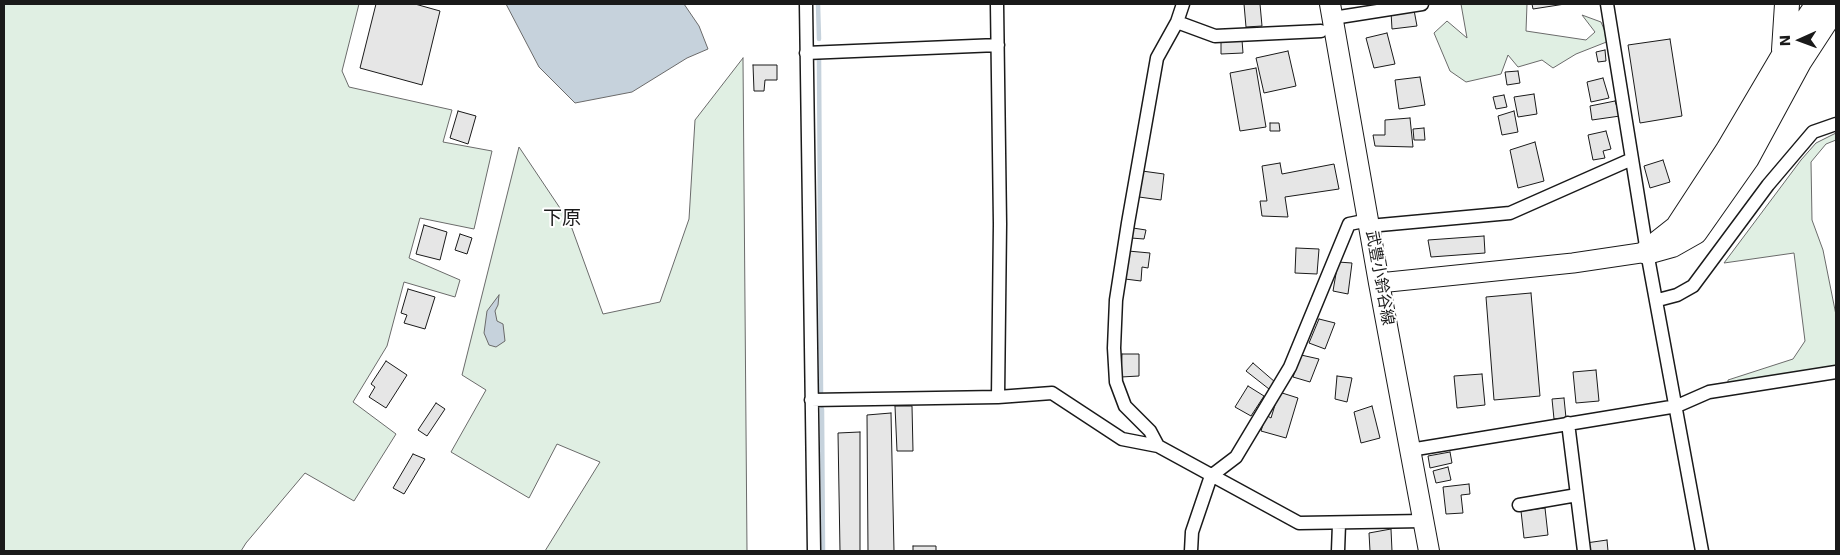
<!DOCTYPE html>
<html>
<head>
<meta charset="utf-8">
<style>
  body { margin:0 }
  #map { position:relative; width:1840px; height:555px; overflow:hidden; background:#fff; font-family:"DejaVu Sans",sans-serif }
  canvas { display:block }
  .frame { position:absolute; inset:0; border:5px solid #1a1a1a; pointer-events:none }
  .north { position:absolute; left:1775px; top:15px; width:50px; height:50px; -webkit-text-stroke:4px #fff; paint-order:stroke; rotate:268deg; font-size:14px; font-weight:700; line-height:20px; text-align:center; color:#1a1a1a }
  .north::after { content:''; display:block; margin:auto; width:18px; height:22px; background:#1a1a1a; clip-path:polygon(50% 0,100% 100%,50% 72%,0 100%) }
</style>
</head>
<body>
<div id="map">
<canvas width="1840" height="555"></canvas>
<div class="frame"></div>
<div class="north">N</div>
</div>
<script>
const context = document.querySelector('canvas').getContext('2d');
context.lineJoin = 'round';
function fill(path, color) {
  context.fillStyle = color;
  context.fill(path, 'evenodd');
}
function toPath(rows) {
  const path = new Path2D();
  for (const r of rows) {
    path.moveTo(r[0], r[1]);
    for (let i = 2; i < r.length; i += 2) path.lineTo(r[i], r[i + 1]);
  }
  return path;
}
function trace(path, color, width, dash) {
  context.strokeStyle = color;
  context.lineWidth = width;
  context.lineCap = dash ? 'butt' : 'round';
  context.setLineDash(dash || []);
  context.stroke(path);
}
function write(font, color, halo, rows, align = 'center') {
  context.font = font + ' "DejaVu Sans","Noto Sans JP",sans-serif';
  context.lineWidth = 4;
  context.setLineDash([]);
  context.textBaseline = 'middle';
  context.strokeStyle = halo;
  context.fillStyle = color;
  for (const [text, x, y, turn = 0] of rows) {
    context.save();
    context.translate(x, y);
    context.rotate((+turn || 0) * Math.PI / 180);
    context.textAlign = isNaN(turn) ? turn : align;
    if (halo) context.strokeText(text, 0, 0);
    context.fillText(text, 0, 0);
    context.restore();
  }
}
const green = toPath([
  [4,4,359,4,342,71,349,87,452,110,443,142,492,151,474,229,420,218,409,258,460,280,455,297,404,282,387,346,353,402,396,434,354,501,305,473,246,543,241,551,4,551,4,4],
  [1461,4,1527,4,1526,31,1586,40,1595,32,1582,15,1601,22,1609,41,1576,54,1553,68,1542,60,1518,67,1508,55,1501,74,1466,82,1450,71,1434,33,1447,21,1467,38,1461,4],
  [743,58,747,551,545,551,600,462,557,444,529,498,451,452,486,390,462,375,519,147,570,223,603,314,660,302,689,219,695,120,743,58],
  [1836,133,1836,140,1826,144,1811,162,1812,220,1823,250,1836,315,1836,370,1728,387,1728,380,1793,359,1805,341,1794,253,1724,263,1801,160,1816,143,1836,133]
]);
const water = toPath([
  [506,4,684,4,699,26,708,49,687,58,632,92,575,103,539,67,506,4],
  [499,295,498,305,495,311,497,321,503,324,505,341,496,347,489,345,484,333,487,311,499,295]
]);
const stream = toPath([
  [818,4,819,39],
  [819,58,821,392],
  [822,409,823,551]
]);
const building = toPath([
  [376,4,415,4,440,11,422,85,360,68,376,4],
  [1244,4,1260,4,1262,26,1246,27,1244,4],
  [1532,4,1565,4,1533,9,1532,4],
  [1414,10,1417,26,1392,29,1391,12,1414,10],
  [1387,33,1395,64,1374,68,1366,38,1387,33],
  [1670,39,1682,116,1640,123,1628,45,1670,39],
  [1242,40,1243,53,1221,54,1221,41,1242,40],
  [1605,50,1606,61,1598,62,1596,52,1605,50],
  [1288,51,1296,86,1264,93,1256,58,1288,51],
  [753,65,777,65,777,80,765,80,764,91,754,91,753,65],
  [1256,68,1266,127,1240,131,1230,73,1256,68],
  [1518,71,1520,83,1507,85,1505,72,1518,71],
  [1420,77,1425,105,1399,109,1395,80,1420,77],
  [1603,78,1609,98,1591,102,1587,82,1603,78],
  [1534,94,1537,114,1518,117,1514,97,1534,94],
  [1504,95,1507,107,1496,109,1493,97,1504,95],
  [1615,101,1620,116,1592,120,1590,106,1615,101],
  [458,111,476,116,468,144,450,138,458,111],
  [1514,111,1518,132,1502,135,1498,116,1514,111],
  [1410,118,1413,147,1375,146,1373,135,1385,135,1385,120,1410,118],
  [1270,123,1279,123,1280,131,1270,131,1270,123],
  [1424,128,1425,140,1414,140,1413,129,1424,128],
  [1606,131,1611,149,1603,151,1605,158,1593,160,1588,135,1606,131],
  [1535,142,1544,181,1518,188,1510,150,1535,142],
  [1663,160,1670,182,1650,188,1644,166,1663,160],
  [1280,163,1282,174,1334,164,1339,189,1285,197,1288,217,1262,216,1260,201,1267,201,1262,166,1280,163],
  [1142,171,1164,174,1161,200,1139,197,1142,171],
  [424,225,447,232,440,260,416,254,424,225],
  [1133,228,1146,230,1144,239,1131,238,1133,228],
  [460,234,472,238,467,254,455,250,460,234],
  [1484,236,1485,253,1431,257,1428,240,1484,236],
  [1296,248,1319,249,1317,274,1295,273,1296,248],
  [1128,251,1150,253,1148,268,1142,267,1141,281,1125,279,1128,251],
  [1338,262,1352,263,1348,294,1333,291,1338,262],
  [408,289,435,297,425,329,404,323,407,315,401,313,408,289],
  [1531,293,1540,396,1494,400,1486,297,1531,293],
  [1319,319,1335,323,1325,349,1309,343,1319,319],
  [1122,354,1139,354,1139,376,1121,377,1122,354],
  [1301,355,1319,359,1310,382,1293,377,1301,355],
  [386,361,407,375,386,408,369,397,375,387,371,384,386,361],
  [1253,363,1275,382,1269,389,1246,371,1253,363],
  [1596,370,1599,401,1576,403,1573,372,1596,370],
  [1482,374,1485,405,1457,408,1454,376,1482,374],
  [1337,376,1352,378,1347,402,1335,399,1337,376],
  [1248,386,1264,396,1251,416,1235,407,1248,386],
  [1279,392,1298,398,1286,438,1261,431,1266,415,1271,418,1279,392],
  [1564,398,1566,418,1554,419,1552,399,1564,398],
  [436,403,445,409,427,436,418,430,436,403],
  [895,406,912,406,913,451,897,451,895,406],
  [1372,406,1380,438,1361,443,1354,412,1372,406],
  [891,413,894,551,868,551,867,415,891,413],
  [860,432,860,551,840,551,838,433,860,432],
  [1450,452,1452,463,1430,468,1428,456,1450,452],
  [413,454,425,459,404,494,393,488,413,454],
  [1448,467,1451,480,1436,483,1433,471,1448,467],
  [1469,484,1470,494,1461,495,1463,513,1446,514,1443,487,1469,484],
  [1545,508,1548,535,1524,538,1521,511,1545,508],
  [1391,529,1392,551,1370,551,1369,533,1391,529],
  [1607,540,1608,551,1587,551,1586,543,1607,540],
  [913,546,936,546,936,551,913,551,913,546]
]);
const street = toPath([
  [806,4,814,551],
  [997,4,1000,224,998,397],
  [1607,4,1647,252,1702,551],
  [1333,18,1422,4],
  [1177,22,1215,36,1321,31],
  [806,53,998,45],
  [1369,226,1510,213,1632,159],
  [1658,300,1677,295,1693,286,1768,185,1813,132,1836,124],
  [811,400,998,397,1052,393,1122,439,1158,446,1299,523,1424,521],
  [1568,423,1584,551],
  [1158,446,1150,431,1125,406,1116,382,1114,348,1116,300,1128,223,1157,58,1177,22,1183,4],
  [1410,450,1677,406,1709,392,1836,372],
  [1519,505,1577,495],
  [1191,551,1192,532,1211,476,1236,457,1290,367,1349,224,1369,220],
  [1338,551,1339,524]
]);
const secondary = toPath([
  [1379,283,1573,263,1647,252]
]);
const primary = toPath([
  [1330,4,1379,283,1429,551]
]);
const highway = toPath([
  [1784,50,1787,4],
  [1658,243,1677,228,1728,150,1784,55,1818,4],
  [1647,252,1672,245,1695,232,1747,158,1799,62,1836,5]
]);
const streetNames = [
  ["武豊小鈴谷線",1379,278,80]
];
const quarterNames = [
  ["下原",562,219]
];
fill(green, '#e0efe3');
trace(green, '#6a6a6a', 1);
fill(water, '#c6d2dc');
trace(water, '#6a6a6a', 1);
trace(stream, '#c6d2dc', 4.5);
fill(building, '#e6e6e6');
trace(building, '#1a1a1a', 1);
trace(street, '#1a1a1a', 15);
trace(secondary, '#1a1a1a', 21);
trace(primary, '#1a1a1a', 22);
trace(highway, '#1a1a1a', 26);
trace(street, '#fff', 12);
trace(secondary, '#fff', 19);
trace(primary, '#fff', 20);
trace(highway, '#fff', 24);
write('16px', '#1a1a1a', '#fff', streetNames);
write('19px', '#1a1a1a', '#fff', quarterNames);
</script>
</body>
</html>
